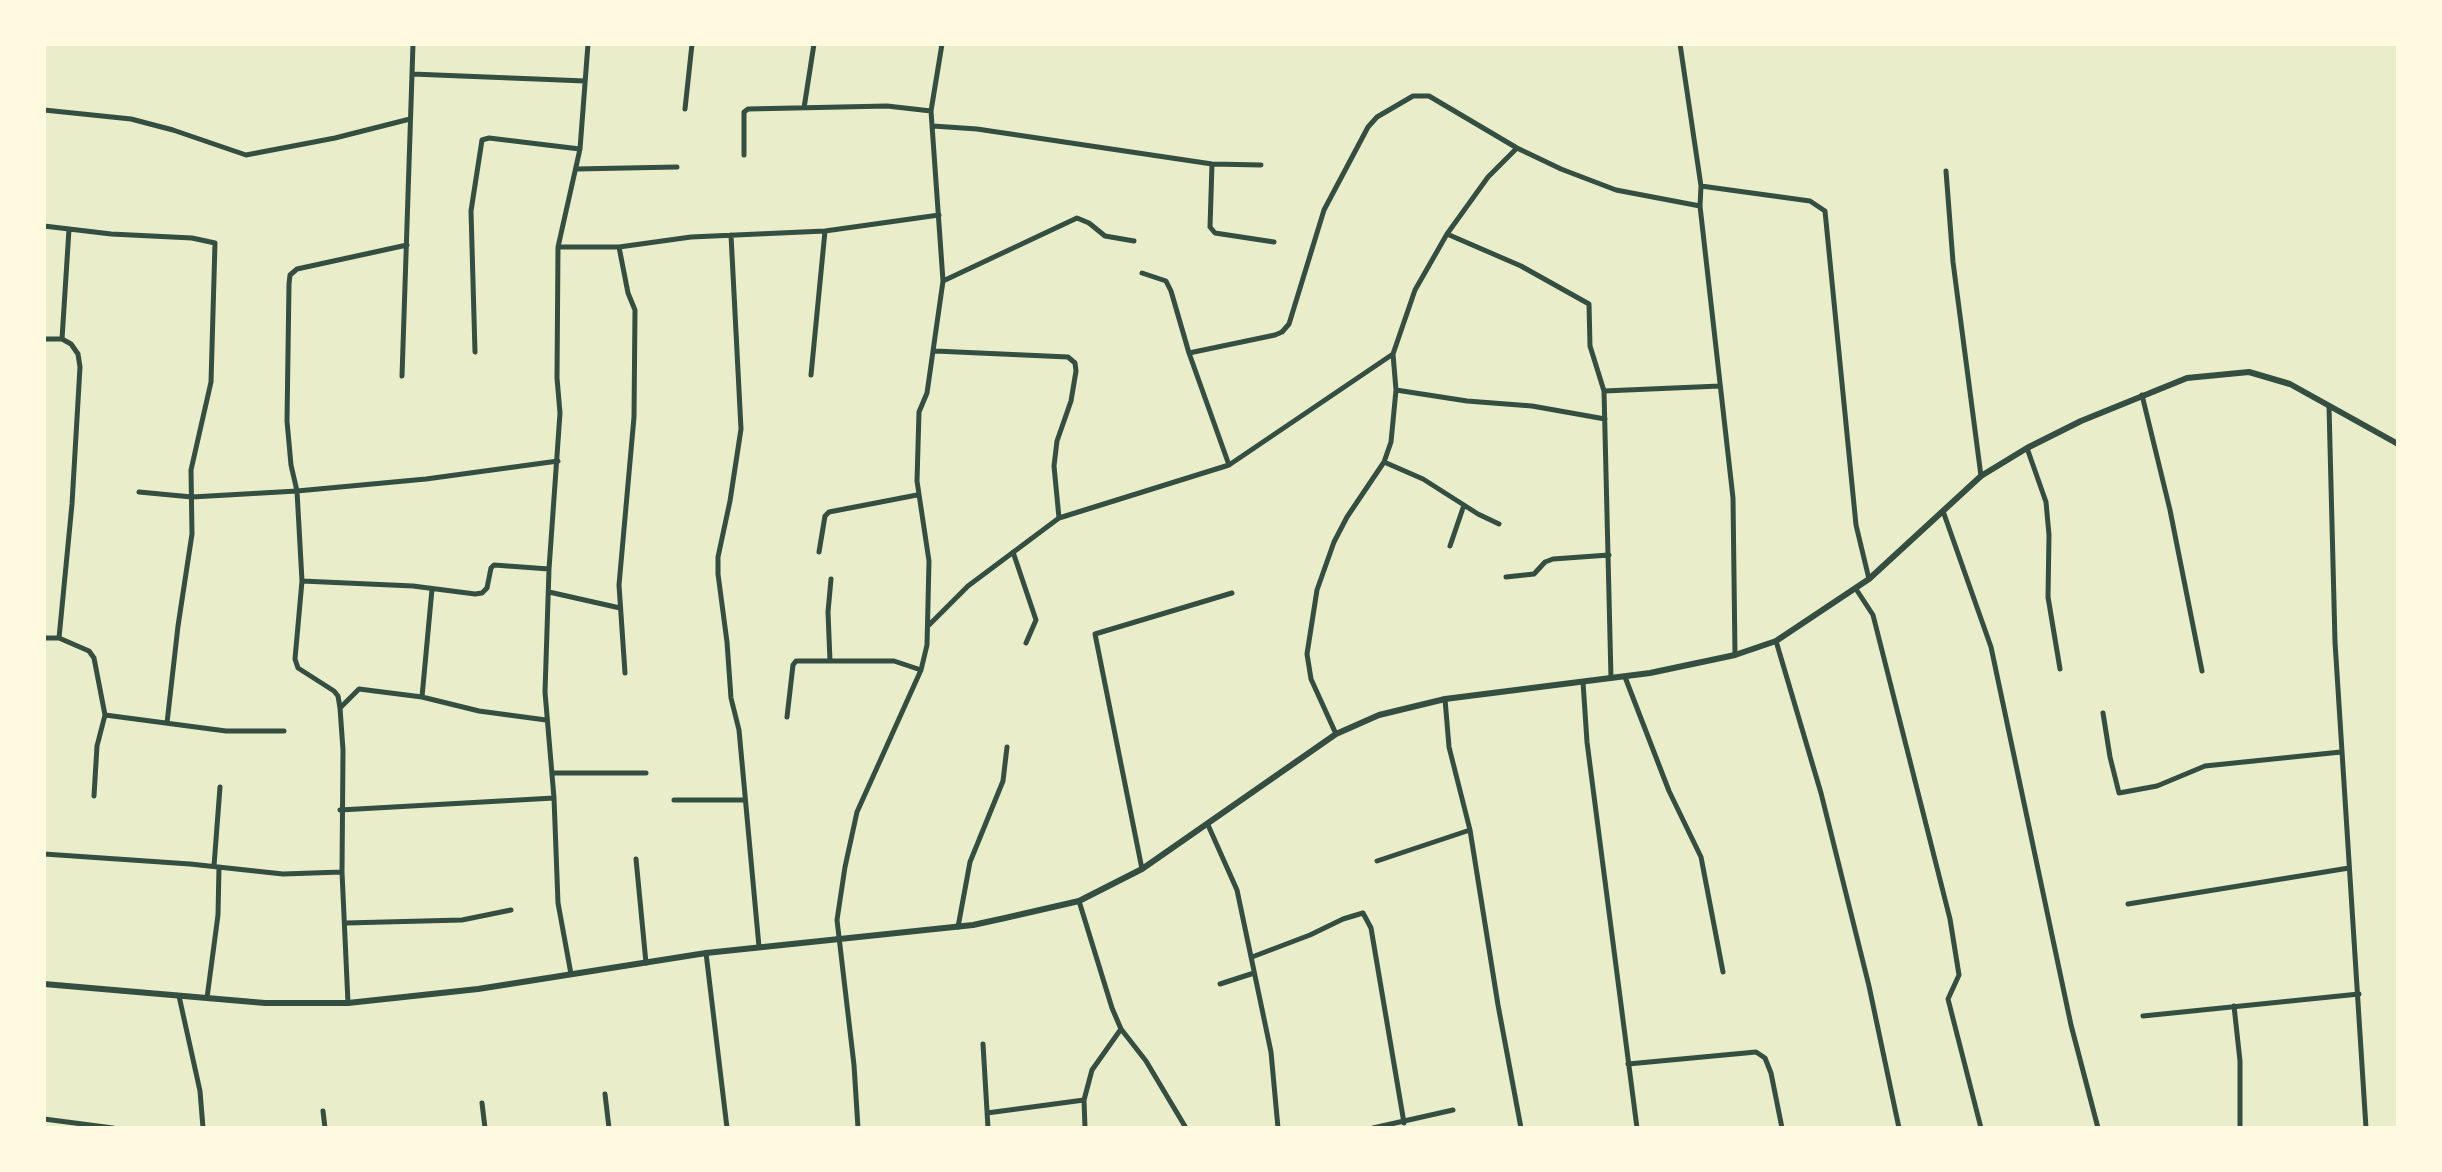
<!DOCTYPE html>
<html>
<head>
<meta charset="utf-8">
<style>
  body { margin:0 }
  #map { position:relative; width:2442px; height:1172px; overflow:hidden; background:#e9edc9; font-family:Commissioner,sans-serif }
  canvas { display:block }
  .frame { position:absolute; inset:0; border:46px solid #fefae0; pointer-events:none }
</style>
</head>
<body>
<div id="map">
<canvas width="2442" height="1172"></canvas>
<div class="frame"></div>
</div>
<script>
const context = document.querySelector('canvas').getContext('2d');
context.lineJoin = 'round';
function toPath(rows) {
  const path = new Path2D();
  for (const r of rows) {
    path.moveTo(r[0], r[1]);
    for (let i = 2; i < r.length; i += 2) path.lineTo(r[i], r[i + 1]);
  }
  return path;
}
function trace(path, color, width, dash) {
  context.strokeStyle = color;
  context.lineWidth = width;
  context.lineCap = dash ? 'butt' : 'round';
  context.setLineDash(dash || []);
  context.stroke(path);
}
const minor = toPath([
  [1680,44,1701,186,1700,206,1733,498,1735,655],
  [412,74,585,81],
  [804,108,814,44],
  [685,109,692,44],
  [44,110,131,119,173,130,246,155,335,138,410,119],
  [933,126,977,129,1212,164,1261,165],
  [744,155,744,112,748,109,887,106,931,111],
  [1212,164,1210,227,1215,233,1274,242],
  [576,169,677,167],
  [1946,171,1953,262,1981,476],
  [1701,186,1810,201,1825,211,1856,525,1869,579],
  [44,226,111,234,192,238,215,243,211,382,191,470,192,534,178,626,167,723],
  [1447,234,1521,266,1589,304,1590,346,1604,391,1611,678],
  [731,235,741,429,730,501,718,557,718,574,727,642,731,698,739,730,759,947],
  [558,247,619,247,691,237,825,231,939,215],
  [619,247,628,293,635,310,634,417,619,585,625,673],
  [1142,273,1166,281,1171,291,1189,353,1229,465],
  [943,281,1077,218,1089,223,1105,236,1134,241],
  [44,339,62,339,71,344,78,354,80,367,72,504,59,638],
  [62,339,69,229],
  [475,352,471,211,482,140,489,138,580,149],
  [1189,353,1275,335,1282,332,1289,324,1324,210,1368,127,1377,117,1413,96,1429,96,1517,148,1561,169,1616,190,1700,206],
  [811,375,825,231],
  [402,376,413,44],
  [1396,390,1467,401,1532,406,1605,419],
  [1604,391,1720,386],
  [2142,395,2170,510,2202,671],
  [2329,406,2335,642,2366,1128],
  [2027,448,2046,502,2049,535,2048,597,2060,669],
  [1384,462,1423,479,1478,514,1499,524],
  [139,492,192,497,297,491,426,479,558,461],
  [1943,511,1991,647,2071,1025,2098,1128],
  [1059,518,1229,465,1393,354,1415,290,1447,234,1488,177,1517,148],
  [1450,546,1464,505],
  [819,552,825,516,829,512,917,495],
  [1013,552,1036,620,1026,643],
  [1506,577,1534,574,1545,562,1553,559,1609,555],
  [302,581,413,586,475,594,482,593,487,588,491,568,494,565,549,569],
  [1856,589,1873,615,1950,919,1959,975,1948,999,1981,1128],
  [549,592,620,608],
  [929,625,968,586,1059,518,1054,466,1057,441,1071,401,1076,371,1075,363,1068,357,935,351],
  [44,638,59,638,89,651,94,658,105,715,97,746,94,796],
  [1776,641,1821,793,1869,986,1899,1128],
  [830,661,828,612,831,579],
  [1625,677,1669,791,1701,857,1723,972],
  [1583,682,1587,742,1637,1128],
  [422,697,432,589],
  [1445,699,1449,747,1470,830,1498,1005,1521,1128],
  [340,708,359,689,422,697,479,711,546,720],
  [2103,713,2110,757,2119,793,2157,786,2205,766,2341,752],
  [105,715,226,731,284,731],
  [787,717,793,665,796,661,894,661,921,670],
  [1336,734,1311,679,1307,654,1317,590,1334,542,1347,517,1384,462,1391,442,1396,390,1393,354],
  [552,773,646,773],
  [674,800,745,800],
  [340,810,554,798],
  [1208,825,1237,890,1271,1052,1278,1128],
  [44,854,190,864,283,874,342,872],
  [636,859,646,963],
  [1377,861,1470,830],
  [214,866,220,787],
  [1142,869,1095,634,1232,593],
  [1079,901,1112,1008,1121,1029,1146,1061,1186,1128],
  [2128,904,2349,868],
  [346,923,462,920,511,910],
  [958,927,970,862,1003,781,1007,747],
  [706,953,727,1128],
  [1252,957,1310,935,1343,919,1363,913,1371,928,1404,1123],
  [571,974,558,903,554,798,545,692,549,569,560,413,557,378,558,247,580,149,588,44],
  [1220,984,1254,973],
  [179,996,200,1091,203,1128],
  [207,998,218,915,219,867],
  [348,1003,342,872,343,750,340,708,338,696,334,691,298,668,295,659,302,581,297,491,291,465,287,421,289,284,290,275,297,269,407,245],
  [2234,1006,2240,1061,2240,1128],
  [2143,1016,2359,994],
  [983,1044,988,1128],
  [1628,1064,1756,1052,1765,1058,1771,1073,1782,1128],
  [605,1094,609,1128],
  [482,1103,485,1128],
  [323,1111,325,1128],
  [987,1113,1084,1100],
  [44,1119,113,1128],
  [858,1128,854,1065,837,920,845,867,857,812,921,670,927,645,929,561,917,481,919,412,927,393,943,281,931,111,942,44],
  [1085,1128,1084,1100,1092,1070,1121,1029],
  [1373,1128,1453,1110]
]);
const tertiary = toPath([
  [44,984,265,1003,348,1003,478,989,706,953,973,925,1005,918,1079,901,1142,869,1336,734,1379,715,1445,699,1650,673,1735,655,1776,641,1869,579,1981,476,2027,448,2081,421,2187,378,2249,372,2290,384,2398,444]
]);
trace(minor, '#344e41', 5);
trace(tertiary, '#344e41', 6);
</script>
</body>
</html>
